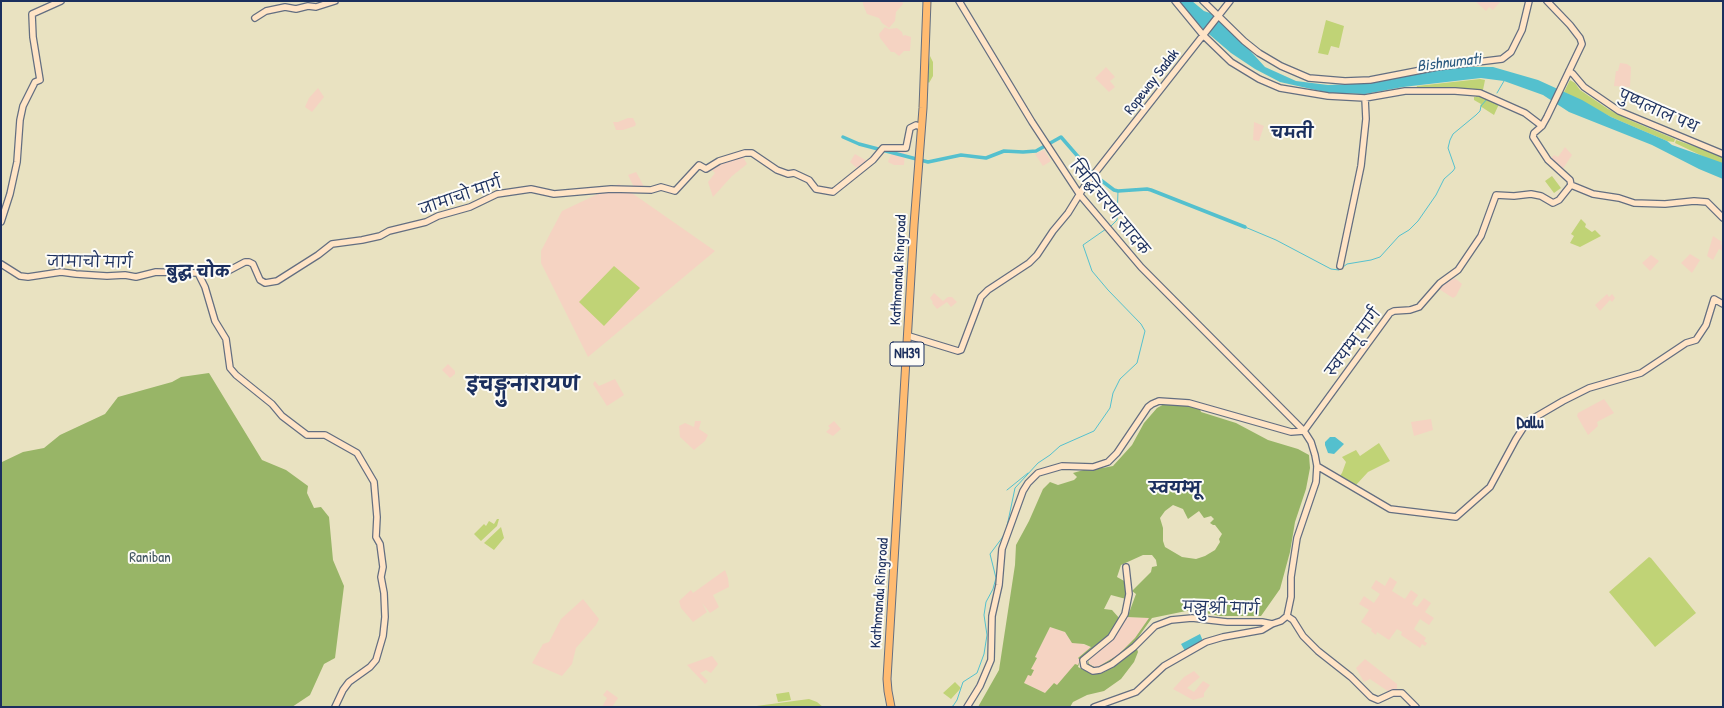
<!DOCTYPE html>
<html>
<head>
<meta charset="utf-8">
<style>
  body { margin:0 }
  #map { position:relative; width:1724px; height:708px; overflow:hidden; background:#e9e2c1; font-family:"Patrick Hand",sans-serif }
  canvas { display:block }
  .frame { position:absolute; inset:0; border:2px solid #1b2f5e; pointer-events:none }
</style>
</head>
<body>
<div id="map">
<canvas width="1724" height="708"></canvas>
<div class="frame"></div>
</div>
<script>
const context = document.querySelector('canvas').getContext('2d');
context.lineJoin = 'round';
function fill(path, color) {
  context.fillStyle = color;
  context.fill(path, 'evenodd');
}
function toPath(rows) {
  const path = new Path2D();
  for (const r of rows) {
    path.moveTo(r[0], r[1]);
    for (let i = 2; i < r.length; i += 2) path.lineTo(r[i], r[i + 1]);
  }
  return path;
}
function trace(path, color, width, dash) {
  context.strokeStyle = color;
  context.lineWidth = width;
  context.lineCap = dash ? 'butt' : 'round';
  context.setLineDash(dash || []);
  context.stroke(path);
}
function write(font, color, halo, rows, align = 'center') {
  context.font = font + ' "Patrick Hand","Playpen Sans Deva",sans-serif';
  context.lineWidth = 4;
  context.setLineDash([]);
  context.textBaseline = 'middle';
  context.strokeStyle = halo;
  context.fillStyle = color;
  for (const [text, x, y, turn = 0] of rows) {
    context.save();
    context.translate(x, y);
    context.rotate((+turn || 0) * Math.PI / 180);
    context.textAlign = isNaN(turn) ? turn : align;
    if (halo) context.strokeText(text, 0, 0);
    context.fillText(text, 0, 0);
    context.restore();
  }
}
const built = toPath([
  [863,1,902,1,903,4,896,12,895,21,889,28,882,23,879,18,867,14,863,4],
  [1477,1,1501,1,1493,10,1489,7,1486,11,1476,2],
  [885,27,889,29,897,28,902,32,903,36,905,35,911,37,910,51,904,51,899,56,894,52,891,52,880,38,879,34],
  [1620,63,1627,64,1631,67,1630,87,1614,86,1616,71,1618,71],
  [1106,67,1115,77,1110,81,1115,87,1109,92,1095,78],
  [318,88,324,97,312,112,305,107,309,98],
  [628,118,633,118,636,124,635,126,623,130,616,130,613,122,618,122],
  [1254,122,1264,126,1259,141,1253,140],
  [1565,147,1572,155,1562,170,1550,160,1554,155,1558,157],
  [893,149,902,149,905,151,904,165,894,165,888,162],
  [1044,150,1051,161,1043,166,1035,154],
  [855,154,867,161,860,171,850,162],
  [742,155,747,164,732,176,713,197,708,182,715,173,712,170,715,165],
  [636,172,640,179,644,187,635,189,628,175],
  [619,184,715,251,588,357,541,263,541,251,562,211],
  [1713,236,1722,242,1720,244,1723,245,1723,251,1719,249,1713,260,1707,256],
  [1690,254,1700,260,1692,273,1681,263],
  [1651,255,1659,261,1650,271,1642,263],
  [1455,278,1462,284,1456,296,1453,298,1439,289,1446,283],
  [934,293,943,301,948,297,952,297,957,302,951,307,947,302,937,309,932,303,933,302,930,298],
  [1607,294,1609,297,1612,294,1615,298,1612,302,1610,300,1600,311,1595,305],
  [448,364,455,371,455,374,450,378,442,370],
  [615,379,624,395,607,406,593,384,595,381,599,386],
  [1604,399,1614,413,1597,422,1598,426,1588,435,1577,416,1578,413],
  [1431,419,1433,430,1414,436,1411,422],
  [695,421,701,421,699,429,708,435,705,441,694,450,680,437,679,426,685,423,694,427],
  [834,421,841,429,833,436,826,432,830,428,828,426],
  [725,570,728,578,729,587,713,595,719,607,710,613,702,603,707,612,693,622,681,608,679,601,691,590,693,593],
  [1390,577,1397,582,1392,591,1405,599,1411,590,1418,595,1412,604,1417,607,1424,598,1431,603,1425,612,1434,618,1429,625,1420,619,1414,629,1426,638,1424,641,1427,643,1425,646,1422,644,1420,648,1401,635,1402,632,1397,629,1389,640,1377,632,1376,635,1371,631,1372,629,1361,622,1369,610,1359,604,1364,596,1374,603,1380,594,1371,588,1376,580,1385,586],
  [583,599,599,619,596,625,576,648,572,664,562,676,532,663,543,644,549,642,561,619],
  [1127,617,1150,618,1135,638,1118,656,1096,668,1089,664,1088,660,1110,640],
  [1050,627,1065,632,1070,640,1091,647,1080,656,1078,658,1080,660,1078,665,1075,665,1057,686,1054,683,1045,693,1024,683,1028,674,1031,676,1031,669,1037,658,1035,657],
  [712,656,718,664,711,673,706,670,700,673,708,681,705,684,687,665],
  [1365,659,1397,684,1397,689,1389,692,1370,679,1364,682,1356,668],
  [1194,671,1200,677,1187,688,1194,692,1203,681,1210,685,1204,693,1204,697,1193,700,1173,689,1184,677],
  [607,690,618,698,612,707,602,707,607,698,603,695]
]);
const green = toPath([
  [1326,20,1344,26,1339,48,1331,46,1328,55,1318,53],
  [930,56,933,62,933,76,929,83,927,81],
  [1480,79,1485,80,1483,90,1467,91,1449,87,1415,92,1417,86],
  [1570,80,1575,83,1580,90,1608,109,1627,119,1675,139,1674,142,1667,141,1611,117,1564,92],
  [1476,95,1499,104,1494,115,1480,106,1481,104,1474,100,1474,97,1476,97],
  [1676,140,1723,156,1723,164,1715,162,1675,143],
  [1552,176,1561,188,1554,193,1545,181],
  [1581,219,1586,224,1585,227,1592,232,1595,230,1601,236,1580,247,1570,243,1574,236,1571,234],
  [614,266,640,288,604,326,579,302],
  [1379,443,1390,461,1368,472,1356,485,1353,485,1339,477,1342,473,1346,462,1342,457,1356,450,1360,456],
  [497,519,499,519,497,526,481,541,474,534,484,524,486,526,489,521,494,524],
  [501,527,504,538,494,550,484,543],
  [1649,557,1651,558,1696,613,1655,647,1609,592],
  [955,682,961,688,951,699,943,693],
  [789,692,791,700,778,702,776,694],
  [809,699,817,702,823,707,749,707]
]);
const forest = toPath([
  [209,373,262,460,286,470,308,486,307,493,314,508,321,507,329,517,333,560,344,586,335,658,324,664,310,695,292,707,1,707,1,461,2,462,23,452,44,448,60,435,105,414,118,397,172,382,181,377],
  [1168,402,1197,407,1200,409,1201,412,1236,423,1268,440,1298,449,1309,455,1310,468,1306,489,1295,522,1290,552,1280,589,1261,616,1220,616,1191,610,1152,618,1134,643,1117,659,1097,669,1092,667,1088,664,1088,659,1102,647,1129,613,1136,594,1132,591,1151,572,1152,567,1157,566,1156,560,1152,555,1143,555,1121,565,1117,577,1126,582,1126,599,1111,595,1104,609,1112,610,1120,619,1111,633,1103,641,1081,658,1078,667,1090,673,1099,674,1106,671,1118,662,1133,650,1137,649,1138,652,1134,662,1121,679,1104,691,1087,695,1073,702,1070,707,978,707,999,670,1015,565,1016,545,1029,521,1043,489,1050,482,1058,485,1074,480,1077,477,1073,473,1087,469,1103,468,1113,466,1132,445,1144,423,1157,408],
  [1173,505,1183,509,1188,519,1199,511,1204,518,1211,516,1214,519,1210,523,1213,525,1215,525,1222,534,1219,539,1220,542,1215,550,1205,556,1196,559,1182,557,1165,547,1163,541,1163,528,1160,518,1165,511],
  [1127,617,1149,618,1135,638,1118,655,1096,668,1089,664,1088,660,1110,640],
  [1050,627,1065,632,1072,643,1084,644,1091,647,1078,658,1080,660,1078,665,1075,664,1057,685,1054,683,1045,693,1024,683,1028,675,1031,676,1034,670,1031,669,1037,658,1035,657]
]);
const water = toPath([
  [1179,1,1192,1,1204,11,1210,13,1245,45,1265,67,1296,81,1328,85,1353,84,1376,82,1452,67,1493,67,1538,80,1582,100,1611,117,1667,141,1672,145,1723,163,1723,179,1699,169,1652,145,1569,112,1543,95,1504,81,1481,78,1403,87,1365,94,1329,93,1280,82,1255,69,1231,53,1203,29],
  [1330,437,1335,437,1344,444,1334,454,1328,453,1325,445,1325,442],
  [1200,634,1203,641,1185,651,1181,644]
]);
const stream = toPath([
  [1497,93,1504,81],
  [1111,226,1117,220,1118,191],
  [1245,227,1276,240,1331,269,1339,270,1347,264,1371,260,1380,257,1399,236,1409,230,1418,221,1436,195,1444,179,1453,171,1455,168,1448,148,1450,140,1453,134,1476,115,1480,111,1481,106,1487,99],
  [1007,490,1028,473],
  [950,707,953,706,957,700,963,682,977,673,984,654,987,635,984,615,986,602,993,589,996,578,990,554,1002,538,1006,531,1015,488,1038,463,1050,455,1060,446,1094,431,1110,408,1113,393,1120,379,1137,363,1145,331,1141,324,1108,290,1092,271,1083,245,1106,229]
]);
const canal = toPath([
  [843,137,859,144,928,162,961,155,986,158,1004,151,1023,152,1036,151,1061,137,1094,175,1114,190,1118,191,1147,189,1151,190,1245,227]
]);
const secondary = toPath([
  [959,1,1032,122,1080,195,1141,267,1304,431,1311,442,1315,455,1317,466,1316,482,1297,538,1291,577,1291,597,1287,616,1281,621,1272,624,1262,622,1227,622,1192,618,1171,620,1155,626,1134,647,1112,664,1100,670,1093,671,1084,666,1083,660,1111,637,1125,614,1129,594,1126,567],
  [1175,1,1203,35,1231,62,1259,79,1280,88,1328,96,1365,98,1405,91,1455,91,1480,93,1525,113,1542,126],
  [1203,1,1244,41,1259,53,1281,66,1309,78,1345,81,1370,80,1437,67,1502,59,1511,52,1522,30,1529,1],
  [255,18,266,11,285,7,296,9,308,6,316,7,335,1],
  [1569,71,1573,74,1584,87,1619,111,1723,154],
  [1571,185,1593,194,1619,198,1634,203,1665,204,1694,201,1707,202,1723,218],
  [1,222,10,194,17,162,20,120,23,106,35,82,40,80,33,37,32,14,61,1],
  [1,264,20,276,28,277,61,272,76,274,107,276,125,275,136,277,156,272,198,273,221,272,228,271,245,262,249,262,253,264,260,280,265,283,277,281,318,255,332,244,362,240,380,236,389,231,426,222,438,216,470,207,497,194,531,189,554,194,611,189,651,190,661,187,675,191,699,165,706,169,719,161,745,153,752,153,777,170,788,174,794,173,809,180,816,189,833,192,873,160,883,148,906,148,910,128,916,125,921,127],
  [1340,266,1361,166,1366,119,1365,98],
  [198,273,205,287,215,321,226,339,230,368,236,375,272,404,282,416,307,435,325,435,357,453,374,482,377,517,376,537,380,544,383,567,381,577,384,593,385,617,383,636,376,660,370,667,349,682,343,690,335,707],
  [909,336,958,351,961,350,981,297,988,290,1029,263,1037,255,1053,231,1068,213,1084,187,1230,1],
  [1304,431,1390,313,1394,311,1410,310,1419,307,1440,283,1458,270,1481,236,1496,195,1514,196,1531,194,1541,196,1553,203,1559,200,1571,185,1570,180,1548,160,1533,137,1534,133,1542,126,1547,117,1582,44,1580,38,1570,25,1547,1],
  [1317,466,1390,509,1456,517,1490,487,1516,439,1527,422,1563,401,1589,388,1641,373,1686,343,1696,340,1706,325,1714,299,1723,304],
  [1287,616,1293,620,1303,636,1318,651,1351,677,1371,697,1378,700,1393,693,1402,693,1416,707],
  [967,707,980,686,991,660,992,616,999,585,1002,549,1023,491,1028,483,1038,473,1062,466,1093,467,1108,462,1117,453,1148,407,1152,404,1159,401,1189,403,1291,432,1304,431],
  [1094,707,1136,692,1164,666,1206,642,1223,637,1262,630,1272,624]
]);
const highway = toPath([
  [891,707,888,691,887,679,914,225,923,108,927,1]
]);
const shields = [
  [907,354,34]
];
const shieldNames = [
  ["NH39",907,354]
];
const streetNames = [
  ["Ropeway Sadak",1152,82,-52],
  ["पुष्पलाल पथ",1658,112,24],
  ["जामाचो मार्ग",461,197,-19],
  ["सिद्धिचरण सादक",1109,208,51],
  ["जामाचो मार्ग",90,263,1],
  ["Kathmandu Ringroad",899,270,-87],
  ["स्वयम्भू मार्ग",1354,343,-53],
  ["Kathmandu Ringroad",880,593,-86],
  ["मञ्जुश्री मार्ग",1221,609,2]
];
const parkNames = [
  ["Raniban",150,558]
];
const waterNames = [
  ["Bishnumati",1449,63,-7]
];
const neighbourhoodNames = [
  ["चमती",1292,134],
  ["बुद्ध चोक",198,273],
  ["Dallu",1530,424],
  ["स्वयम्भू",1175,489]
];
const districtNames = [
  ["इचङ्गुनारायण",523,386]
];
fill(built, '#f5d3c2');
fill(green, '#c0d376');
fill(forest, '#98b567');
fill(water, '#54c0ce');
trace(stream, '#54c0ce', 1);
trace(canal, '#54c0ce', 3.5);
trace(secondary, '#636e81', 8);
trace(highway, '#636e81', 9);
trace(secondary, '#ffe4c6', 5.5);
trace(highway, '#ffbb71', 7);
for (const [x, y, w] of shields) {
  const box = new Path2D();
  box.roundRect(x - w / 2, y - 12, w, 24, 3);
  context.fillStyle = '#fdfcf7';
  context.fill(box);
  trace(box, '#1b2f5e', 1);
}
write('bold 14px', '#1b2f5e', null, shieldNames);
write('15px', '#1b2f5e', '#fdfcf7', streetNames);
write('15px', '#445864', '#fdfcf7', parkNames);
write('italic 16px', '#2c5a80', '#fdfcf7', waterNames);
write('bold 16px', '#1b2f5e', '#fdfcf7', neighbourhoodNames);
write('bold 19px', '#1b2f5e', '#fdfcf7', districtNames);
</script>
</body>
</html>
